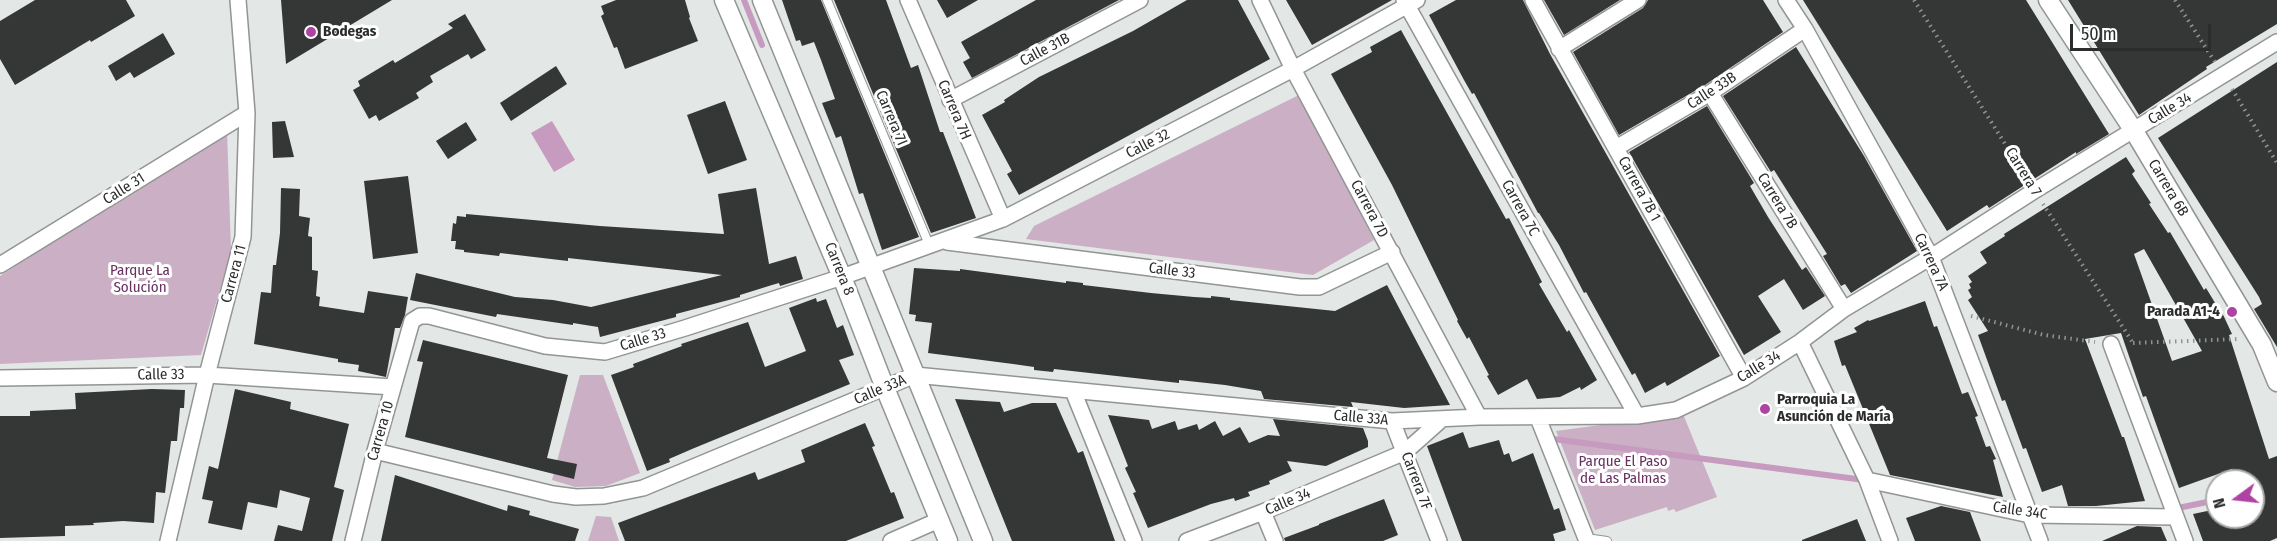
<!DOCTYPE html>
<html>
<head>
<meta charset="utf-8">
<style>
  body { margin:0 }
  #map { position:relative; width:2277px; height:541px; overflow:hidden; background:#e3e7e5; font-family:"Fira Sans Condensed",sans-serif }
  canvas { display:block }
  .north { position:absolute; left:2205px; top:469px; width:60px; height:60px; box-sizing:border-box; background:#fff; border:2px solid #aaabab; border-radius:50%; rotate:255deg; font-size:16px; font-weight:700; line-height:24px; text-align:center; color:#2b2d2c }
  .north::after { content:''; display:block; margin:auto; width:21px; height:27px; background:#af43a3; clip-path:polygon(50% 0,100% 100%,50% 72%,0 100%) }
  .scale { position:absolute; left:2070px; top:24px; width:141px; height:27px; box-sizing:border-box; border:3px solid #2b2d2c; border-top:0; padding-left:8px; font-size:18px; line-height:21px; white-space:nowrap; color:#2b2d2c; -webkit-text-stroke:4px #fff; paint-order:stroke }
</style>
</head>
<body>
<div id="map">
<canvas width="2277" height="541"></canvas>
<div class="north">N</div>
<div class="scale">50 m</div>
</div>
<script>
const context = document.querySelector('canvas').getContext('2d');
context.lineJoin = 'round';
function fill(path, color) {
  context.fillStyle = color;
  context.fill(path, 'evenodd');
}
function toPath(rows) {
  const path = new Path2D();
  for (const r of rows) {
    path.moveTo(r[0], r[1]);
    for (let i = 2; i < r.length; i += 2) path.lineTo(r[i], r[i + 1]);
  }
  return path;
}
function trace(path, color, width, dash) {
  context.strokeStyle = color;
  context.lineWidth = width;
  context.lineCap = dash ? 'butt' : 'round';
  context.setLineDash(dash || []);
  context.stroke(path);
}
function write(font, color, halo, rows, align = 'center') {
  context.font = font + ' "Fira Sans Condensed",sans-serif';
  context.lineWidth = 6;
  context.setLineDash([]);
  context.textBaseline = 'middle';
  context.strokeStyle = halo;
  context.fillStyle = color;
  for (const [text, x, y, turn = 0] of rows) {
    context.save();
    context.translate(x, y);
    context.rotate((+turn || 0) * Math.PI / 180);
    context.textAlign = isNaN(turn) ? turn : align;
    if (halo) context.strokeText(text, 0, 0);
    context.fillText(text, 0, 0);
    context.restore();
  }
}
const green = toPath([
  [1299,95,1374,240,1313,275,1026,239,1034,226],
  [227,130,231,251,201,355,0,364,0,276],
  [580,375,603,375,640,473,606,486,575,487,552,480],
  [1683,414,1717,497,1676,512,1674,509,1668,511,1667,507,1595,530,1556,431],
  [596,516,611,517,619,541,588,541]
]);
const water = toPath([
  [552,121,575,160,554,172,531,133]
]);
const stream = toPath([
  [744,0,762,45],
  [1546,438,1864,480],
  [2173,509,2217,500]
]);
const building = toPath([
  [35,0,126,0,135,16,91,42,90,40,15,85,0,59,0,21],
  [281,0,392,0,286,64],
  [616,0,685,0,690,17,689,18,698,41,625,69,617,47,614,48,601,16,604,14,601,6],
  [782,0,821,0,919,237,882,250,863,193,859,194,841,136,836,138,822,103,835,99,821,60,814,42,802,46,800,40,796,41],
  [834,0,886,0,911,68,918,65,940,132,943,132,976,218,931,233],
  [937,0,978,0,947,18],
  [1036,0,1119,0,972,78,963,62,970,58,961,42],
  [1187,0,1238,0,1270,59,1019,195,1007,174,1012,171,982,115,1005,102,1004,100,1039,77,1133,31],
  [1286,0,1392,0,1312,45],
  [1456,0,1523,0,1550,54,1720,356,1667,386,1665,382,1645,393,1635,373,1632,375,1586,292,1584,293,1559,245,1539,213,1538,213,1474,93,1472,94,1464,80,1429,15],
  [1544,0,1620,0,1564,35],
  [1648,0,1763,0,1783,32,1705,85,1619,135,1573,52,1643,8],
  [1803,0,2026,0,2109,134,2076,154,2076,152,1989,208,1987,205,1947,231],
  [2068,0,2277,0,2277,24,2206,67,2207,69,2139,115],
  [465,14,486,50,471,59,468,54,430,76,433,82,416,93,419,98,379,121,376,115,369,119,353,90,360,86,358,81,393,60,395,63,453,28,448,24],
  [1401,30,1506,219,1509,218,1542,282,1539,284,1567,332,1569,330,1597,380,1581,390,1580,387,1560,397,1537,399,1527,379,1498,395,1487,376,1489,375,1469,337,1467,339,1457,321,1458,320,1392,185,1331,74,1372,52,1370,47],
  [163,33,175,54,134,78,130,72,116,81,108,66],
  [1796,47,1864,156,1917,251,1851,293,1845,284,1841,286,1823,256,1827,254,1774,170,1771,172,1723,96],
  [2277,62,2277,347,2254,309,2262,304,2259,297,2158,138],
  [556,66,567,84,511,121,500,103],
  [725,101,747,160,708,174,687,115],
  [1707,106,1754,183,1750,186,1768,217,1802,270,1806,267,1825,296,1803,310,1784,279,1758,296,1781,332,1744,355,1629,152],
  [285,121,294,157,273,158,272,122],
  [466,122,477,140,448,159,436,141],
  [2126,157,2135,171,2132,174,2151,203,2149,204,2168,233,2170,232,2204,290,2206,288,2217,306,2219,306,2232,334,2229,335,2269,459,2277,456,2277,538,2270,541,2203,541,2193,514,2217,509,2217,517,2253,517,2253,481,2237,481,2232,469,2179,488,2146,396,2143,397,2121,333,2085,339,2122,437,2124,437,2145,501,2096,506,2068,506,2062,485,2042,492,2026,448,2023,449,2005,400,2002,401,1978,335,1988,331,1968,300,1972,297,1968,290,1971,288,1969,284,1972,282,1968,276,1987,263,1980,252,2005,236,2004,234],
  [2144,249,2202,351,2172,361,2134,254],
  [408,176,418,253,373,259,364,181],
  [281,188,300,189,299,216,310,218,308,236,312,237,312,270,318,271,316,296,320,297,319,306,364,313,368,291,408,297,405,315,400,328,395,328,386,377,358,371,359,365,338,362,338,359,254,344,261,292,271,293,273,265,276,265,280,233],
  [756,188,769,264,796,256,803,279,780,286,779,283,772,285,740,295,740,297,676,314,676,317,600,337,598,327,573,323,573,325,497,314,496,317,410,300,416,273,515,297,553,300,591,307,722,275,568,258,568,261,500,253,499,256,464,252,464,250,455,249,456,241,451,241,453,223,456,224,457,216,466,217,466,214,600,226,724,234,718,194],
  [914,268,960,271,960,269,1066,283,1066,281,1083,283,1083,285,1151,293,1194,297,1211,298,1211,296,1230,298,1230,300,1335,311,1387,285,1450,405,1404,408,1351,402,1353,407,1264,399,1261,391,1225,385,1179,380,1179,383,1054,369,1053,372,1034,370,1034,367,1013,364,928,353,932,323,915,321,916,315,909,314],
  [816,298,817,302,826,299,837,328,843,325,854,355,839,360,850,384,692,449,669,459,670,462,647,471,611,375,634,367,633,364,682,346,681,344,748,322,765,367,806,351,789,308],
  [1925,301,1934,327,1937,326,1962,394,1968,392,1978,416,1975,417,1986,447,1990,446,1996,459,1993,460,2003,497,1890,475,1845,365,1842,366,1834,341,1857,332,1854,328,1868,320,1869,321],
  [423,340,568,375,547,458,577,464,574,479,405,437,423,362,417,361],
  [152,389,185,390,184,408,180,408,177,441,171,441,165,493,156,492,154,523,123,521,93,523,94,525,65,526,65,536,0,538,0,416,30,416,30,411,76,409,75,393],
  [235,389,291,402,290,409,349,424,334,487,344,490,332,541,274,541,278,525,302,531,310,498,280,490,277,508,248,502,242,530,208,523,213,501,202,499,209,466,218,469],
  [955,399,1000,402,1004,412,1032,403,1056,403,1078,453,1083,451,1115,541,1012,541],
  [1108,415,1149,420,1152,429,1175,421,1178,430,1197,424,1199,430,1215,421,1223,436,1240,427,1249,443,1268,435,1280,436,1273,419,1363,428,1368,441,1368,447,1326,466,1287,461,1292,471,1269,481,1270,484,1248,492,1250,496,1235,501,1234,498,1211,504,1148,528,1133,493,1136,492,1125,468,1128,466],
  [865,423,875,446,872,447,891,493,894,492,904,518,846,541,625,541,618,523,755,472,758,480,805,462,801,450],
  [1463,432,1469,448,1499,440,1504,455,1509,453,1512,462,1533,453,1554,510,1559,508,1566,530,1553,534,1555,541,1462,541,1427,446],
  [395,475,507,511,508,505,530,511,529,515,579,529,575,541,381,541],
  [1384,499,1398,535,1383,541,1285,541,1284,538,1319,525,1319,524],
  [1941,506,1970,512,1981,541,1915,541,1906,518],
  [1857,519,1866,541,1802,541,1802,540],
  [2137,526,2161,527,2167,541,2102,541]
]);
const path = toPath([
  [1914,0,2026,177],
  [2175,0,2215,62],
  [2232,89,2277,163],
  [2043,204,2133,343],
  [1971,316,2044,335,2095,342],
  [2133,343,2239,339]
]);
const service = toPath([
  [827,0,930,247],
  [1586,538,1607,541]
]);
const minor = toPath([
  [908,0,1003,219],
  [1260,0,1293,69,1479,417],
  [1404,0,1637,416],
  [1533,0,1744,378],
  [1786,0,1805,29,1931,257,2040,541],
  [1559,49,1638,0],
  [1710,93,1844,309],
  [950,100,1140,0],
  [1616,148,1710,93,1805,29],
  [947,242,1300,287,1319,287,1392,252],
  [0,265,247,113],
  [1800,342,1867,480,1890,541],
  [2111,344,2185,541],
  [0,378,207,375,393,387],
  [1073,391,1134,541],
  [1538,418,1587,541],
  [1392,421,1439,541],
  [375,451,553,494,576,497,604,496,643,488,915,375,1392,421,1479,417,1637,416,1676,410,1744,378,1800,342,1844,309,1931,257,2034,191,2277,42],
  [1867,480,2030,515,2175,517],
  [1263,512,1275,541],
  [168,541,207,375,243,237,247,113,238,0],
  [353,541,375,451,412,321,420,316,429,316,545,346,605,352,685,328,842,277,1003,219,1293,69,1417,0],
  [891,541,939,520],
  [1187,541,1263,512,1405,452,1441,420]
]);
const tertiary = toPath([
  [724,0,842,277,885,388,948,541],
  [762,0,983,541],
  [2048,0,2134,131,2262,345,2277,382]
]);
const markers = [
  [311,32,6,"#af43a3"],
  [2232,312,6,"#af43a3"],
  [1765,409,6,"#af43a3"]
];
const poiNames = [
  ["Bodegas",323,32],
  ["Parada A1-4",2220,312,"right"],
  ["Parroquia La",1777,400],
  ["Asunción de María",1777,417]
];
const streetNames = [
  ["Calle 31B",1045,50,-28],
  ["Calle 33B",1712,91,-33],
  ["Calle 34",2170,109,-31],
  ["Carrera 7H",954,110,67],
  ["Carrera 7I",891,118,67],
  ["Calle 32",1148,144,-27],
  ["Carrera 7",2023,172,58],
  ["Carrera 6B",2168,188,59],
  ["Calle 31",124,189,-32],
  ["Carrera 7B 1",1639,189,61],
  ["Carrera 7B",1777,201,58],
  ["Carrera 7C",1520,208,61],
  ["Carrera 7D",1369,209,62],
  ["Carrera 7A",1931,262,65],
  ["Carrera 8",839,269,68],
  ["Calle 33",1172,271,7],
  ["Carrera 11",234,274,-75],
  ["Calle 33",643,340,-17],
  ["Calle 34",1759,367,-31],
  ["Calle 33",161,375,-1],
  ["Calle 33A",880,390,-23],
  ["Calle 33A",1361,418,5],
  ["Carrera 10",381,431,-74],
  ["Carrera 7F",1416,481,69],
  ["Calle 34",1288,502,-23],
  ["Calle 34C",2020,511,8]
];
const parkNames = [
  ["Parque La",140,271],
  ["Solución",140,288],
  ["Parque El Paso",1623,462],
  ["de Las Palmas",1623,479]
];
fill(green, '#cbafc5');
fill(water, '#c79bbf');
trace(stream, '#c79bbf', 6);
fill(building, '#343736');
trace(service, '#929594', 10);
trace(minor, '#929594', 18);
trace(tertiary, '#929594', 21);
trace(path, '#909492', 4, [1.5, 4.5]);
trace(service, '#fff', 8);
trace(minor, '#fff', 15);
trace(tertiary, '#fff', 18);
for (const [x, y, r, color] of markers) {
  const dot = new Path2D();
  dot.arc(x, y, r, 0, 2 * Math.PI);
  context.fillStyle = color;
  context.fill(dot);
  trace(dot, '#fff', 2);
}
write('bold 15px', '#2b2d2c', '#fff', poiNames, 'left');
write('15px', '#2b2d2c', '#fff', streetNames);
write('15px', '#683161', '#fff', parkNames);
</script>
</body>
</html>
